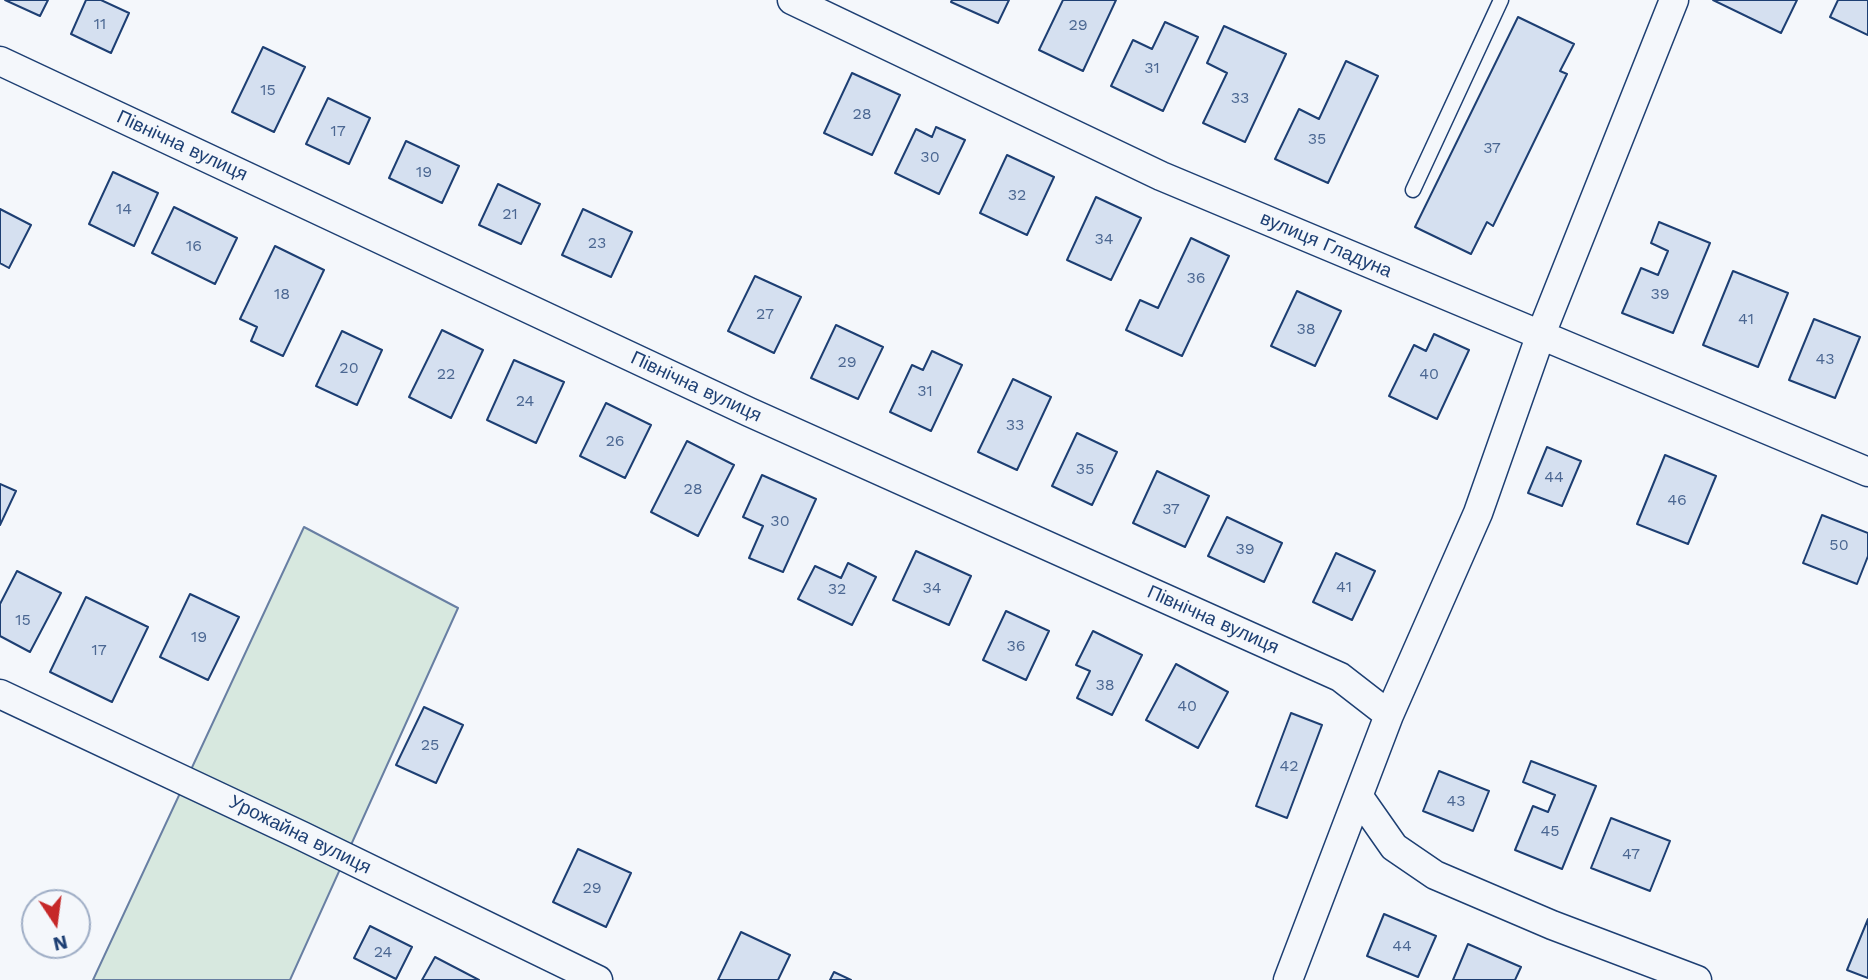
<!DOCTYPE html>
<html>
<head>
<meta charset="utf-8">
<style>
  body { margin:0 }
  #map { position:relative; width:1868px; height:980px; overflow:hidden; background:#f4f7fb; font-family:"Work Sans",sans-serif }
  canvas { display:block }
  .north { position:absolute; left:21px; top:889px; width:70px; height:70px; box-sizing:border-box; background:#f4f7fb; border:2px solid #9eadc5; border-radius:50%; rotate:167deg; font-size:19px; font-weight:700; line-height:28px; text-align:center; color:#1d3f73 }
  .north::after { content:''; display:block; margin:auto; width:24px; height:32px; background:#c62828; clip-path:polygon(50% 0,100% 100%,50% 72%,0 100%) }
</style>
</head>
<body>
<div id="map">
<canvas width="1868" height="980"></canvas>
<div class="north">N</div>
</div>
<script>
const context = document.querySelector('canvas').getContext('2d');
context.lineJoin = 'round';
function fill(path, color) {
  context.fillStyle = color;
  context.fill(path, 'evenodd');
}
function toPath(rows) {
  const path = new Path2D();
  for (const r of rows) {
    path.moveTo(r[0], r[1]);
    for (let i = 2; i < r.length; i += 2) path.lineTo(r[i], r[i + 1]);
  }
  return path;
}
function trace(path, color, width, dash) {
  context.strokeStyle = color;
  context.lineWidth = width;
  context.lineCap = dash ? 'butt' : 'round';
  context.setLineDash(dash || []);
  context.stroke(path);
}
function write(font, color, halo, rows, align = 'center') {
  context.font = font + ' "Work Sans",sans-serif';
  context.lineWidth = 5;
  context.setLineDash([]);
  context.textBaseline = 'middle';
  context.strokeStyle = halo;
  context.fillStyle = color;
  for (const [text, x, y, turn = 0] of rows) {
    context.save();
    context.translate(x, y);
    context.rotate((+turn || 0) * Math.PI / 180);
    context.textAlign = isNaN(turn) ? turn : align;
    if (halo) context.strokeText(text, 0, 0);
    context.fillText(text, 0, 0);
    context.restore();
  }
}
const green = toPath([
  [304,527,458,608,290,980,93,980,304,527]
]);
const building = toPath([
  [5,0,48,0,40,16,5,0],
  [86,0,101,0,129,13,111,53,71,34,86,0],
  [952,0,1009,0,998,23,951,2,952,0],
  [1063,0,1116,0,1083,71,1039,50,1063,0],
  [1713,0,1797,0,1781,33,1713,0],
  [1838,0,1868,0,1868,35,1830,17,1838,0],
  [1518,17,1574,44,1560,71,1567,74,1493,226,1487,222,1471,254,1415,227,1518,17],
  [1165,22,1198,37,1163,111,1111,86,1133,40,1152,49,1165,22],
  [1224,26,1286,54,1245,142,1203,123,1227,73,1207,63,1224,26],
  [263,47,305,67,274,132,232,112,263,47],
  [1346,61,1378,76,1328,183,1275,159,1299,109,1319,119,1346,61],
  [852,73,900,95,872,155,824,133,852,73],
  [328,98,370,118,349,164,306,144,328,98],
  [936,127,965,140,939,194,895,173,916,129,932,137,936,127],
  [406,141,459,166,442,203,389,178,406,141],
  [1007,155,1054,177,1027,235,980,213,1007,155],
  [113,172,158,193,134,246,89,224,113,172],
  [498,184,540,204,521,244,479,225,498,184],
  [1096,197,1141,218,1111,280,1067,260,1096,197],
  [174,207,237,238,215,284,152,253,174,207],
  [0,209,31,225,9,268,0,263,0,209],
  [583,209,632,232,611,277,562,255,583,209],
  [1659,222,1710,243,1673,333,1622,313,1641,268,1658,275,1668,251,1651,243,1659,222],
  [1191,238,1229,256,1182,356,1126,330,1140,300,1158,308,1191,238],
  [275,246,324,270,283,356,251,341,257,327,240,319,275,246],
  [1733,271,1788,293,1758,367,1703,345,1733,271],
  [755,276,801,297,774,353,728,331,755,276],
  [1297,291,1341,311,1315,366,1271,346,1297,291],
  [1814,319,1860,337,1835,398,1789,380,1814,319],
  [836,325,883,347,858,399,811,378,836,325],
  [442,330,483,350,451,418,409,397,442,330],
  [342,331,382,350,357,405,316,386,342,331],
  [1434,334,1469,350,1437,419,1389,396,1414,345,1426,351,1434,334],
  [932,351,962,365,931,431,890,412,912,365,923,370,932,351],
  [514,360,564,382,536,443,487,420,514,360],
  [1013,379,1051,397,1017,470,978,452,1013,379],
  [606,403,651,425,625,478,580,456,606,403],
  [1077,433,1117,452,1092,505,1052,486,1077,433],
  [687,441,734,465,698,536,651,512,687,441],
  [1547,447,1581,461,1562,506,1528,493,1547,447],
  [1665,455,1716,476,1688,544,1637,524,1665,455],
  [1157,471,1209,496,1185,547,1133,523,1157,471],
  [762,475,816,499,783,572,749,558,763,526,743,517,762,475],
  [0,484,16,491,0,525,0,484],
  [1822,515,1868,533,1868,556,1857,584,1803,563,1822,515],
  [1227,517,1282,543,1264,582,1208,556,1227,517],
  [916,551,971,576,949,625,893,600,916,551],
  [1336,553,1375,571,1352,620,1313,602,1336,553],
  [848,563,876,577,852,625,798,599,815,566,841,578,848,563],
  [17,571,61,593,30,652,0,636,0,604,17,571],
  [190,594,239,617,208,680,160,657,190,594],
  [86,597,148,627,112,702,50,672,86,597],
  [1006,611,1049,631,1026,680,983,660,1006,611],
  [1093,631,1142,655,1112,715,1077,698,1090,671,1076,665,1093,631],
  [1176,664,1228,692,1198,748,1146,720,1176,664],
  [424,707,463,725,436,783,396,765,424,707],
  [1291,713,1322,725,1287,818,1256,806,1291,713],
  [1531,761,1596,786,1562,869,1515,850,1533,806,1548,812,1555,795,1523,782,1531,761],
  [1439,771,1489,791,1473,831,1423,811,1439,771],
  [1611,818,1670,841,1650,891,1591,868,1611,818],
  [578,849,631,873,606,927,553,902,578,849],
  [1384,914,1436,936,1418,977,1367,956,1384,914],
  [1868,919,1868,978,1847,970,1868,919],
  [370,926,412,947,396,979,354,958,370,926],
  [741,932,790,955,778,980,718,980,741,932],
  [1468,944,1521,967,1515,980,1453,980,1468,944],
  [435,957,479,980,422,980,435,957],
  [834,972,851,980,830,980,834,972]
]);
const service = toPath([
  [1413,190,1501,0]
]);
const minor = toPath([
  [792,0,1161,176,1868,472],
  [0,61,749,412,1340,677,1389,715],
  [0,694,302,836,598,980],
  [1359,797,1394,847,1435,875,1552,925,1697,980],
  [1288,980,1389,715,1478,513,1541,334,1674,0]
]);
const numberNames = [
  ["11",100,24],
  ["29",1078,25],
  ["31",1152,68],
  ["15",268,90],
  ["33",1240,98],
  ["28",862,114],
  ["17",338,131],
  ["35",1317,139],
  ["37",1492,148],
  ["30",930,157],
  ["19",424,172],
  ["32",1017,195],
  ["14",124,209],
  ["21",510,214],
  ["34",1104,239],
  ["23",597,243],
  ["16",194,246],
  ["36",1196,278],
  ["18",282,294],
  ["39",1660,294],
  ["27",765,314],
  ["41",1746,319],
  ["38",1306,329],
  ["43",1825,359],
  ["29",847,362],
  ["20",349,368],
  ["22",446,374],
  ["40",1429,374],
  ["31",925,391],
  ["24",525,401],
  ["33",1015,425],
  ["26",615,441],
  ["35",1085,469],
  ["44",1554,477],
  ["28",693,489],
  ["46",1677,500],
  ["37",1171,509],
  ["30",780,521],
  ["50",1839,545],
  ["39",1245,549],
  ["41",1344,587],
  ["34",932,588],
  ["32",837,589],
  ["15",23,620],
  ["19",199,637],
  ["36",1016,646],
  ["17",99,650],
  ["38",1105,685],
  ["40",1187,706],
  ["25",430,745],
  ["42",1289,766],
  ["43",1456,801],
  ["45",1550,831],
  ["47",1631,854],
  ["29",592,888],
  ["44",1402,946],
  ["24",383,952]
];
const streetNames = [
  ["Північна вулиця",182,146,25],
  ["вулиця Гладуна",1326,245,23],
  ["Північна вулиця",696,387,25],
  ["Північна вулиця",1213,620,24],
  ["Урожайна вулиця",300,835,26]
];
fill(green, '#d7e8df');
trace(green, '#687fa3', 2);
fill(building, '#d5e0f0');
trace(building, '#1d3f73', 2);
trace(service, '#1d3f73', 17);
trace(minor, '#1d3f73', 31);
trace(service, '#f4f7fb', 14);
trace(minor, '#f4f7fb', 28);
write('16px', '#4b6792', null, numberNames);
write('19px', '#1d3f73', '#f4f7fb', streetNames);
</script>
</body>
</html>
